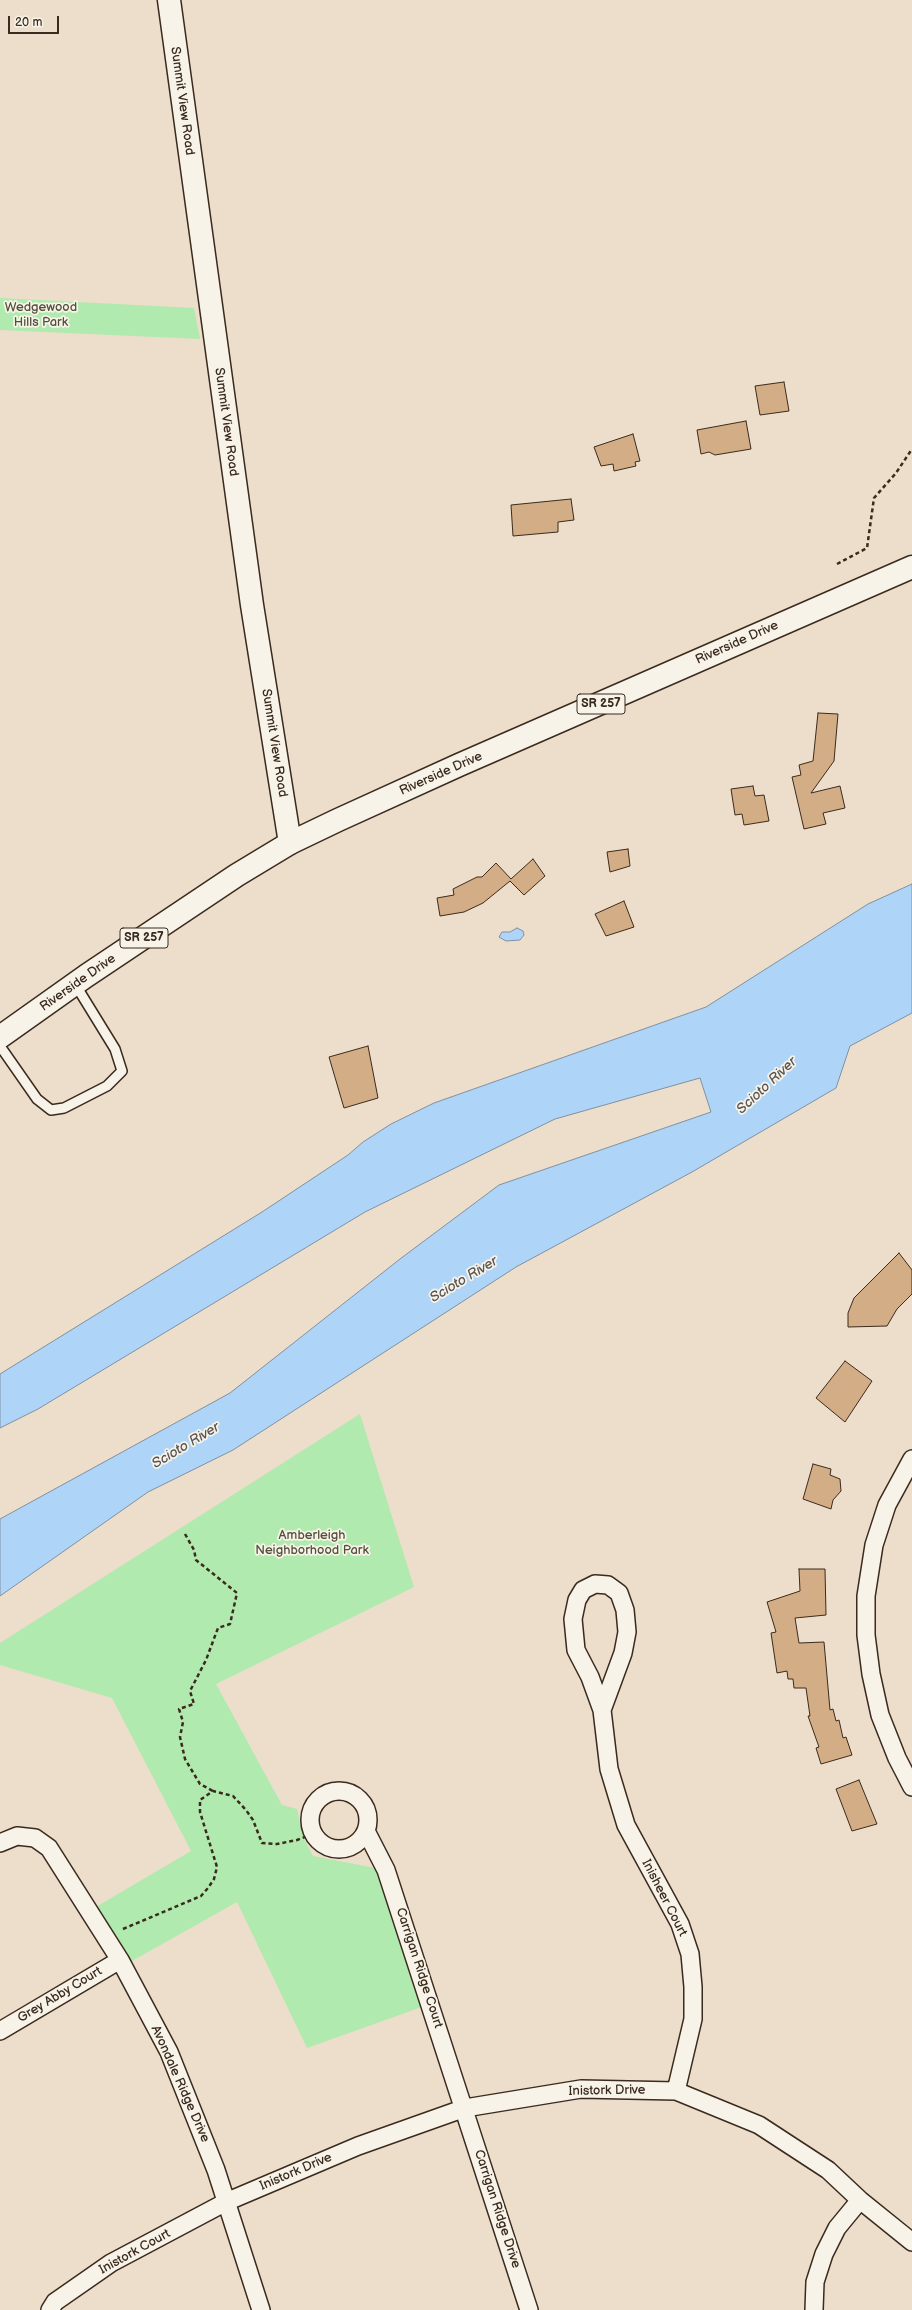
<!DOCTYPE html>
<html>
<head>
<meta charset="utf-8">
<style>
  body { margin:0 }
  #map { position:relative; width:912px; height:2310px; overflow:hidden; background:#ecdeca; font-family:"Balsamiq Sans",sans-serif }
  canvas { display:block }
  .scale { position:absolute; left:8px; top:16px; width:51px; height:18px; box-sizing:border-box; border:2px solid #3b2a1e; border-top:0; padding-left:5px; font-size:12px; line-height:14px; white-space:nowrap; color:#3b2a1e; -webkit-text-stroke:3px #f7f3e8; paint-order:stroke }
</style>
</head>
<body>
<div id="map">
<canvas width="912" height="2310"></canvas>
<div class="scale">20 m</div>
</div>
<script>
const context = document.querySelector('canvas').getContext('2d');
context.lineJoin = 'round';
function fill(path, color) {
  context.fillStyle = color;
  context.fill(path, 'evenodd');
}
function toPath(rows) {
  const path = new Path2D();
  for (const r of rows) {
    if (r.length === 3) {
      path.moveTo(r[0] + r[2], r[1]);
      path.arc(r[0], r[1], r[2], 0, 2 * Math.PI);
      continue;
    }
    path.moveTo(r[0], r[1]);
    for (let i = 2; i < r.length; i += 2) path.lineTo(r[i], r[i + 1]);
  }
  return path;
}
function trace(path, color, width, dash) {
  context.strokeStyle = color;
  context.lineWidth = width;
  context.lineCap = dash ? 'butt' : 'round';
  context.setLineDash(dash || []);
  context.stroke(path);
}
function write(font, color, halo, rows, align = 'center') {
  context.font = font + ' "Balsamiq Sans",sans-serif';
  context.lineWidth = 3.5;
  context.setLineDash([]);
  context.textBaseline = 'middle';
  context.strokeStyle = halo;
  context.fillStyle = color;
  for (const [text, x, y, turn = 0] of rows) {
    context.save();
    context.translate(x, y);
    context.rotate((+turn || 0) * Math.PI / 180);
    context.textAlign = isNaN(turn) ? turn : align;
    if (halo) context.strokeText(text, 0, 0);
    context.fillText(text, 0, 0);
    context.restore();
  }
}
const green = toPath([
  [0,298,194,308,200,339,0,330],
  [360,1414,414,1587,216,1684,282,1805,297,1809,303,1837,313,1856,386,1870,430,2004,307,2048,237,1902,123,1966,89,1911,191,1851,112,1698,0,1665,0,1643]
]);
const water = toPath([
  [912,884,912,1013,850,1046,836,1088,692,1172,516,1267,233,1450,148,1492,0,1596,0,1519,230,1393,400,1259,499,1185,711,1112,700,1078,555,1119,365,1212,38,1409,0,1428,0,1374,262,1212,348,1155,363,1142,391,1124,434,1103,706,1007,868,904,912,884],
  [517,928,523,931,524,935,520,940,506,941,499,937,502,932,510,932,517,928]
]);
const building = toPath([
  [784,382,789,411,760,415,755,386,784,382],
  [746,421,751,449,715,455,709,452,701,454,697,430,746,421],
  [633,434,640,461,635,462,636,466,614,471,613,464,601,466,594,447,633,434],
  [571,499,574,520,558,522,558,532,513,536,511,505,571,499],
  [818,713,838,714,834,761,811,793,840,786,845,808,823,813,826,824,804,829,792,777,801,775,799,765,813,761,818,713],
  [753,786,755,796,764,795,769,821,744,825,742,814,735,815,731,789,753,786],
  [628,849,630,866,610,872,607,852,628,849],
  [533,859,545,876,524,895,510,881,483,903,464,912,440,916,437,898,454,895,453,889,477,877,482,877,496,863,511,879,533,859],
  [624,901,634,927,606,936,595,914,624,901],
  [368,1046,378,1098,344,1108,329,1057,368,1046],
  [899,1253,912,1270,912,1294,897,1309,887,1326,848,1327,848,1313,854,1298,899,1253],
  [845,1361,872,1381,845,1422,816,1398,845,1361],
  [813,1464,831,1469,830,1475,840,1479,841,1491,833,1500,831,1509,803,1499,813,1464],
  [799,1569,825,1569,826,1615,795,1618,799,1643,824,1642,830,1710,833,1709,836,1721,839,1720,843,1738,846,1737,852,1755,821,1764,816,1748,819,1747,808,1716,810,1716,806,1688,794,1688,793,1679,788,1679,787,1671,777,1673,771,1633,776,1632,767,1602,800,1591,799,1569],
  [859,1780,877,1824,852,1831,836,1789,859,1780]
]);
const path = toPath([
  [837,564,867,548,874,498,896,473,912,449],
  [185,1534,194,1550,196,1560,237,1593,230,1624,218,1628,206,1660,190,1691,194,1704,179,1709,183,1722,180,1737,185,1759,200,1784,213,1791],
  [123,1929,201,1896,208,1888,214,1879,217,1867,200,1812,200,1800,213,1791,233,1796,246,1810,253,1820,262,1843,277,1844,297,1840,313,1834]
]);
const lane = toPath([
  [0,1046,37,1099,51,1110,64,1108,107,1086,122,1071,115,1049,75,984]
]);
const street = toPath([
  [912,1459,887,1505,874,1545,866,1596,866,1635,871,1674,880,1715,897,1758,912,1787],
  [595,1584,608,1585,619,1593,625,1610,627,1632,623,1653,602,1710,590,1677,576,1650,573,1619,577,1600,583,1590,595,1584],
  [602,1710,609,1769,626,1825,680,1924,690,1954,693,1987,693,2019,676,2091],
  [339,1820,29],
  [366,1831,386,1870,529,2310],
  [0,1843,17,1836,35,1838,49,1848,120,1960,169,2052,216,2170,261,2310],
  [0,2031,120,1960],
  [50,2310,55,2302,111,2263,226,2202,358,2146,465,2108,581,2089,676,2091,759,2125,828,2170,860,2200,912,2242],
  [814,2310,815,2282,824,2254,837,2228,860,2200]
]);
const secondary = toPath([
  [169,0,252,605,290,843]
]);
const primary = toPath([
  [0,1037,86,976,237,875,290,843,338,820,459,765,912,567]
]);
const shields = [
  [601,704,48],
  [144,938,48]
];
const shieldNames = [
  ["SR 257",601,704],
  ["SR 257",144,938]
];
const streetNames = [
  ["Summit View Road",182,101,82],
  ["Summit View Road",226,422,82],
  ["Riverside Drive",737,643,-24],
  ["Summit View Road",274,743,81],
  ["Riverside Drive",441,774,-24],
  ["Riverside Drive",78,983,-35],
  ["Inisheer Court",664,1898,63],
  ["Carrigan Ridge Court",419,1968,72],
  ["Grey Abby Court",60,1995,-31],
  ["Avondale Ridge Drive",180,2084,66],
  ["Inistork Drive",607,2091,-1],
  ["Inistork Drive",296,2172,-23],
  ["Carrigan Ridge Drive",497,2209,72],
  ["Inistork Court",135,2252,-29]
];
const parkNames = [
  ["Wedgewood",41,308],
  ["Hills Park",41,323],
  ["Amberleigh",312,1536],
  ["Neighborhood Park",312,1551]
];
const waterNames = [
  ["Scioto River",767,1086,-43],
  ["Scioto River",464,1280,-31],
  ["Scioto River",186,1446,-31]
];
fill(green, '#b0eaae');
fill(water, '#aed4f8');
trace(water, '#8090a1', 1);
fill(building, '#d3ad85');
trace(building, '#3b2a1e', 1);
trace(lane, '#3b2a1e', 12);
trace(street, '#3b2a1e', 20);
trace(secondary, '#3b2a1e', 25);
trace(primary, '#3b2a1e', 25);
trace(path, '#3b2a1e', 2.5, [4, 3]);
trace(lane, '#f7f3e8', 9);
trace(street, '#f7f3e8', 17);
trace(secondary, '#f7f3e8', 22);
trace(primary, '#f7f3e8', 22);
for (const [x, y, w] of shields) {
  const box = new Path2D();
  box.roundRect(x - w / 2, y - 10, w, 20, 3);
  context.fillStyle = '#f7f3e8';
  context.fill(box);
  trace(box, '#3b2a1e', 1);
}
write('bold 12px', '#3b2a1e', null, shieldNames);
write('13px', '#3b2a1e', '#f7f3e8', streetNames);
write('13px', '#52503b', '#f7f3e8', parkNames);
write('italic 14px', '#585454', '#f7f3e8', waterNames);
</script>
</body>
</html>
